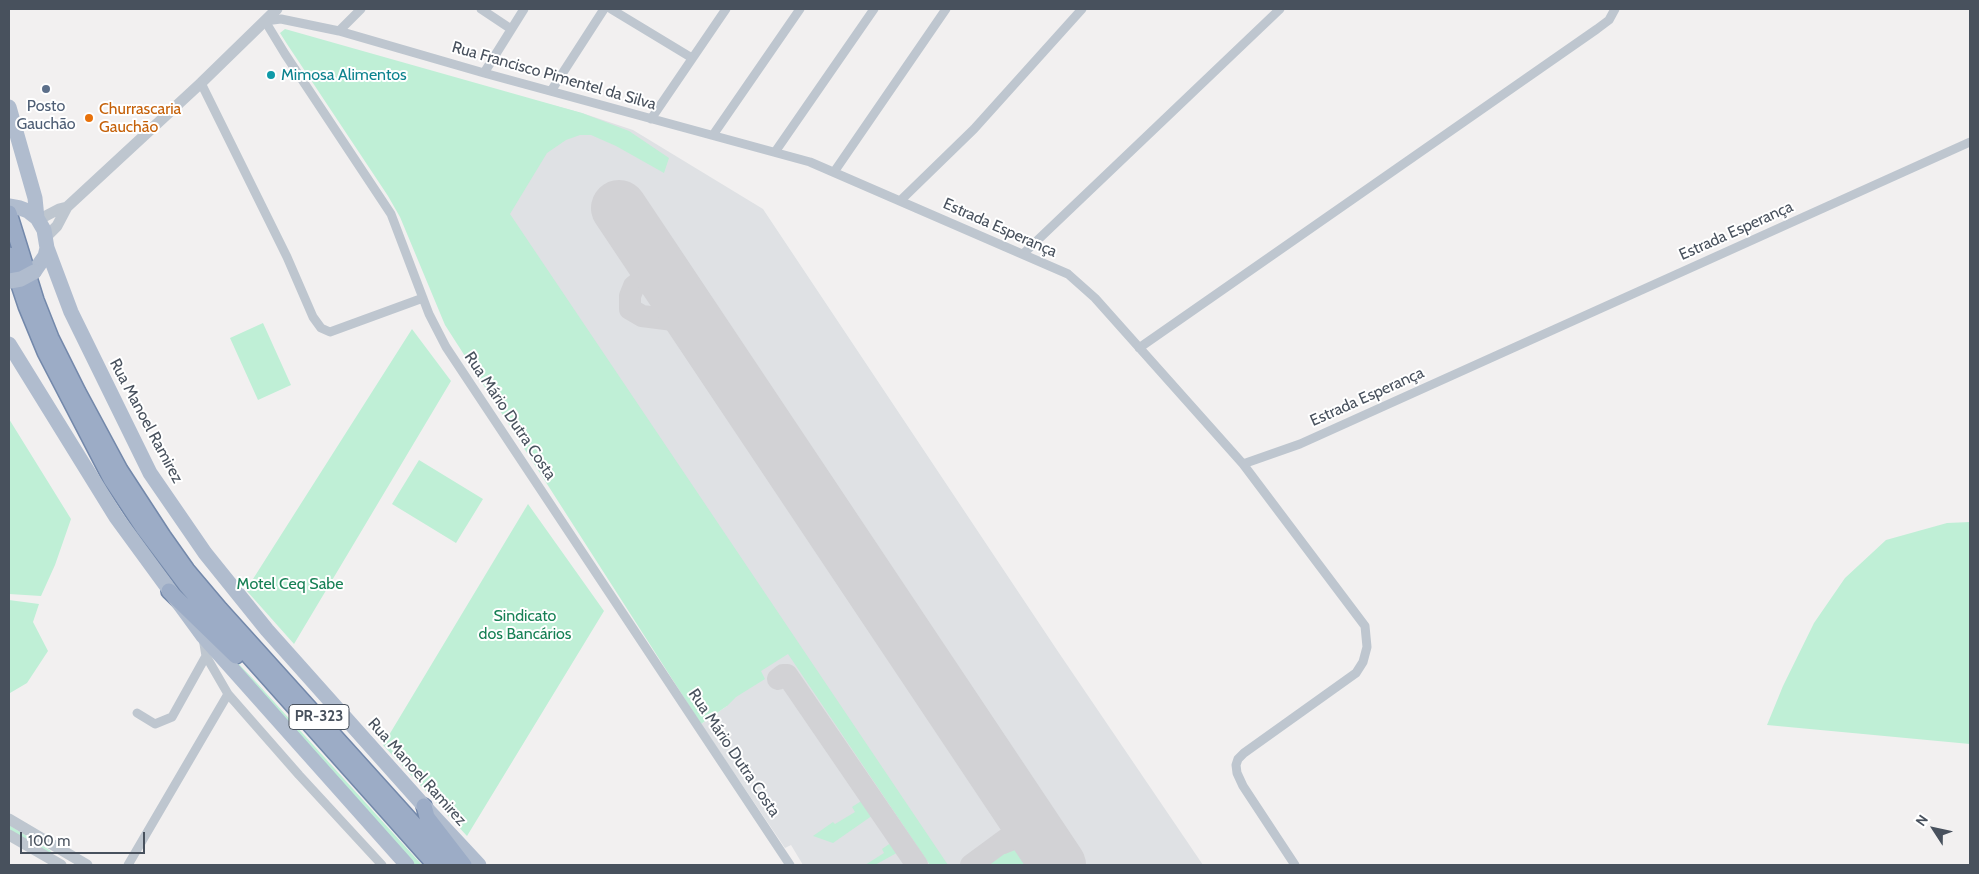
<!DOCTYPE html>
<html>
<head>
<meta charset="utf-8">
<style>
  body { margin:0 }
  #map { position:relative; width:1979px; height:874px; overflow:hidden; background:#f2f0f0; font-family:Cabin,sans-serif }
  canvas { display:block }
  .frame { position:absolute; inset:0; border:10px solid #48515d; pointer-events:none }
  .north { position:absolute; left:1909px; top:804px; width:50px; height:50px; -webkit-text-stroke:4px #fff; paint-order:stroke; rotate:305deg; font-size:14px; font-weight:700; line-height:20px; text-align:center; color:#48515d }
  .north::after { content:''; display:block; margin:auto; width:18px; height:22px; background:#48515d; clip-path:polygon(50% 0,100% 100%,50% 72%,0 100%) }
  .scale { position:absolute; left:20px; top:832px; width:125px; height:22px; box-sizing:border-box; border:2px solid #48515d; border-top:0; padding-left:6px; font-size:15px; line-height:18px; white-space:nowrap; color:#48515d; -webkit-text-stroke:4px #fff; paint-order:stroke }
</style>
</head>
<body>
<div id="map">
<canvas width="1979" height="874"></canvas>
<div class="frame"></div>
<div class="north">N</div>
<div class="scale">100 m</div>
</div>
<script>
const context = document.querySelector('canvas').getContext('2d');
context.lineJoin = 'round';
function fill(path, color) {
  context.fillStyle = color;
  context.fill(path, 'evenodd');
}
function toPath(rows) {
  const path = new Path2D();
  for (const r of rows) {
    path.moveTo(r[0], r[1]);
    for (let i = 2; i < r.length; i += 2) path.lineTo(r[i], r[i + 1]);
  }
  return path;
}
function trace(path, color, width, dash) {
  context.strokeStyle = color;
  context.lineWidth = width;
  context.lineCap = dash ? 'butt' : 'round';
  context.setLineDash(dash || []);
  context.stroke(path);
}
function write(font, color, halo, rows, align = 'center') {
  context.font = font + ' Cabin,sans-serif';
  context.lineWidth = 4;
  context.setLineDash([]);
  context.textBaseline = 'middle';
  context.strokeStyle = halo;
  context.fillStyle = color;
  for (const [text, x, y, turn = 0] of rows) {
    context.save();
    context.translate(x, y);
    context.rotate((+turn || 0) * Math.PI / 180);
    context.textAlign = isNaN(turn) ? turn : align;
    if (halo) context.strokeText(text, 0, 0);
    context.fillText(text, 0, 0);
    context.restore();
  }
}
const airport = toPath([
  [474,84,582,113,633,130,763,209,1059,653,1203,865,803,865,791,845,785,848,701,724,727,706,456,221]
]);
const green = toPath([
  [285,29,582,113,629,131,669,158,664,173,616,146,591,135,580,135,566,140,547,153,510,214,948,865,930,865,788,654,761,671,765,679,736,697,727,706,701,724,445,325,400,217,388,196,287,44,280,33],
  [263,323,291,385,258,400,230,338],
  [412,329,451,381,294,644,246,590],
  [9,419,71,519,55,565,41,596,9,594],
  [419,460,483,499,456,543,392,504],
  [528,504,604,611,467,836,383,745],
  [1970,522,1970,744,1767,725,1783,686,1814,623,1845,578,1886,540,1947,523],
  [9,600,39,604,33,622,48,651,27,683,10,693,9,693],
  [214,638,256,682,422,865,413,865],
  [866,798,876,813,833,843,813,836,833,822,835,824,855,812,852,807],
  [9,825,51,851,49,854,9,830],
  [895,840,902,850,875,865,865,865,884,853,882,849],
  [1019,841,1037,865,982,865]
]);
const taxiway = toPath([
  [658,267,634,286,630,296,630,309,642,316,689,322,701,330],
  [778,679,783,675,787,675,917,865],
  [1003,843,1020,836,1041,840],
  [971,865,1009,837,1015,829,1022,810]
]);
const runway = toPath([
  [619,208,1058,865]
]);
const minor = toPath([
  [481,9,511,29],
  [611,9,692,58],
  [339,31,361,9],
  [484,73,524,9],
  [201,83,287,257,313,317,321,328,330,332,423,298],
  [551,91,604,9],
  [651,119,726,9],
  [713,135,800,9],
  [775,152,874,9],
  [834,172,946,9],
  [901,200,974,129,1082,9],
  [1023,254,1280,9],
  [1139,348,1597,29,1609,20,1615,9],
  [1243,464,1365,626,1367,647,1363,662,1356,673,1244,753,1238,759,1236,765,1237,773,1243,786,1295,865],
  [203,638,206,656,228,694,299,775,382,865],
  [137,713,155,724,172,717,206,656],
  [128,865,228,694],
  [790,865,446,347,429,314,391,214,285,54,265,21,281,19,339,31,484,73,810,162,1068,274,1095,298,1243,464,1300,444,1970,142]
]);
const tertiary = toPath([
  [38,220,59,209,67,207],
  [46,237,57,226,67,207,201,83,277,9],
  [9,819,87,865],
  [9,835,61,865]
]);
const primary = toPath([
  [9,107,35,198,37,218],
  [9,206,20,208,28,211,37,218,44,230,47,248,45,256,34,272],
  [47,248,71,312,150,473,205,553,267,630,424,806,479,865],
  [9,344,116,517,203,636,407,865]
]);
const trunk = toPath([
  [9,213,36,300,51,338,78,392,120,470,163,536,187,570,220,609,451,865],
  [9,255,26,306,45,352,111,479,144,529,186,585,213,616,435,865],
  [169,591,236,656],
  [424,806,427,817,464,865]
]);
const primaryBridge = toPath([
  [10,281,21,279,34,272]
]);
const markers = [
  [271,75,5,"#0f9aa8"],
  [46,89,5,"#5c6f8a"],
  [89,118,5,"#e8710a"]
];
const shields = [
  [319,717,60]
];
const shieldNames = [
  ["PR-323",319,717]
];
const cultureNames = [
  ["Mimosa Alimentos",281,75]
];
const streetNames = [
  ["Rua Francisco Pimentel da Silva",554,76,16],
  ["Estrada Esperança",1000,228,24],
  ["Estrada Esperança",1736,231,-24],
  ["Estrada Esperança",1367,397,-24],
  ["Rua Mário Dutra Costa",510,416,56],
  ["Rua Manoel Ramirez",146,421,62],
  ["Rua Mário Dutra Costa",734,753,56],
  ["Rua Manoel Ramirez",417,772,48]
];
const serviceNames = [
  ["Posto",46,106],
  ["Gauchão",46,124]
];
const foodNames = [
  ["Churrascaria",99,109],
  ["Gauchão",99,127]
];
const parkNames = [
  ["Motel Ceq Sabe",290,584],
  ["Sindicato",525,616],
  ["dos Bancários",525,634]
];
fill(airport, '#dfe1e4');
fill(green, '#bfefd6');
trace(taxiway, '#d2d2d5', 22);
trace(runway, '#d2d2d5', 56);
trace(trunk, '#7388aa', 18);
trace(minor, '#bec6cf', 9);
trace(tertiary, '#bec6cf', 11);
trace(primary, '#b0bcce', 15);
trace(trunk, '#9cacc6', 15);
trace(primaryBridge, '#b0bcce', 15);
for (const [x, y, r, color] of markers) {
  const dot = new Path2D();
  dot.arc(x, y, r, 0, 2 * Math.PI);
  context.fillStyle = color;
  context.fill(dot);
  trace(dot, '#fff', 2);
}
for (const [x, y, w] of shields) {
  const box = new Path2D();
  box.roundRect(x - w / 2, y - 12.5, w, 25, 4);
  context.fillStyle = '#fff';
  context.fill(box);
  trace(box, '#48515d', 1);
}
write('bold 15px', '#48515d', null, shieldNames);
write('16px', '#0d838f', '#fff', cultureNames, 'left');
write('16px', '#48515d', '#fff', streetNames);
write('16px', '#4e5e75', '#fff', serviceNames);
write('16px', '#c56008', '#fff', foodNames, 'left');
write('16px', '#178055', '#fff', parkNames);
</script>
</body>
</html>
